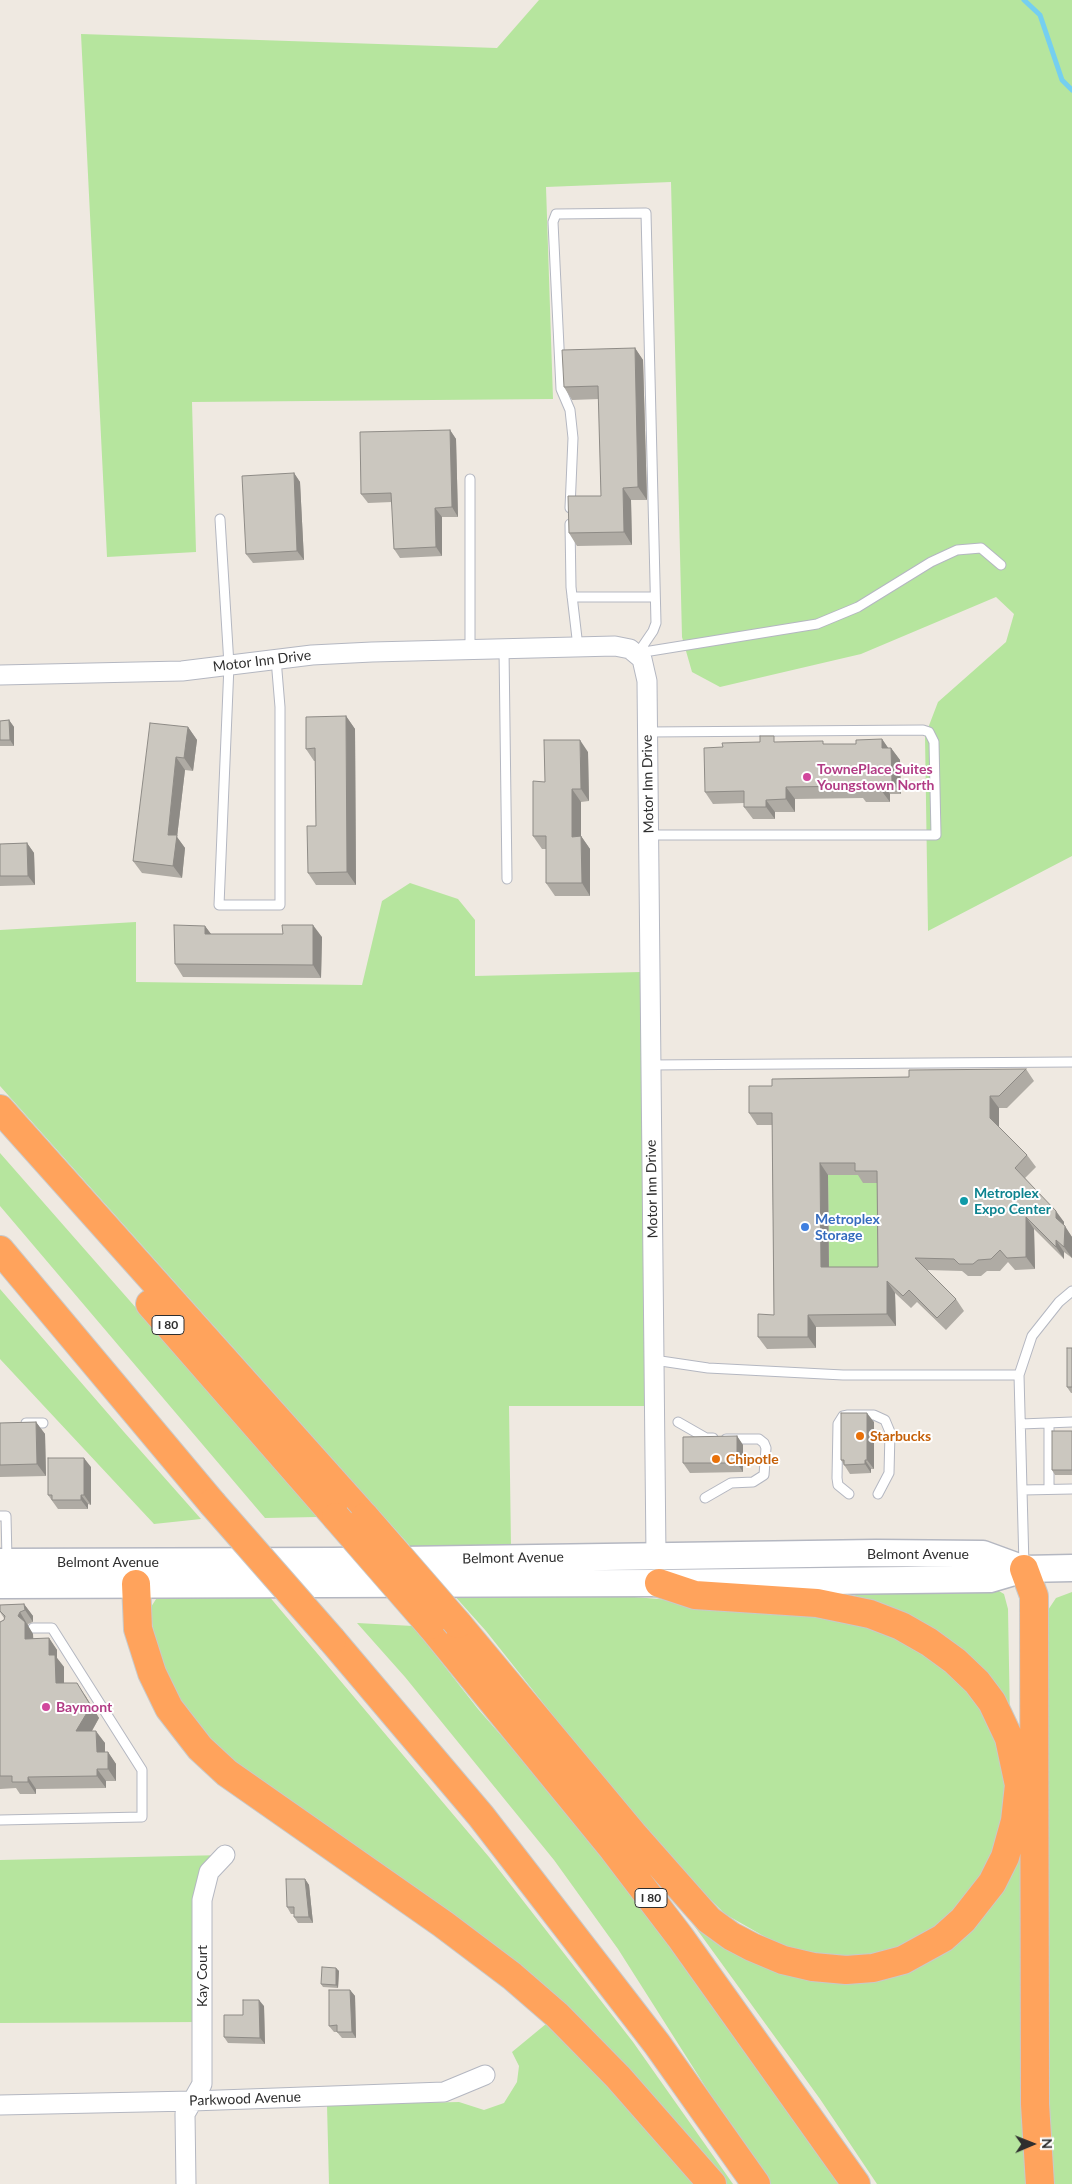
<!DOCTYPE html>
<html>
<head>
<meta charset="utf-8">
<style>
  body { margin:0 }
  #map { position:relative; width:1072px; height:2184px; overflow:hidden; background:#efe9e1; font-family:Lato,sans-serif }
  canvas { display:block }
  .north { position:absolute; left:1007px; top:2119px; width:50px; height:50px; -webkit-text-stroke:4px #fff; paint-order:stroke; rotate:89deg; font-size:14px; font-weight:700; line-height:20px; text-align:center; color:#2e2e2e }
  .north::after { content:''; display:block; margin:auto; width:18px; height:22px; background:#2e2e2e; clip-path:polygon(50% 0,100% 100%,50% 72%,0 100%) }
</style>
</head>
<body>
<div id="map">
<canvas width="1072" height="2184"></canvas>
<div class="north">N</div>
</div>
<script>
const context = document.querySelector('canvas').getContext('2d');
context.lineJoin = 'round';
function fill(path, color) {
  context.fillStyle = color;
  context.fill(path, 'evenodd');
}
function toPath(rows) {
  const path = new Path2D();
  for (const r of rows) {
    path.moveTo(r[0], r[1]);
    for (let i = 2; i < r.length; i += 2) path.lineTo(r[i], r[i + 1]);
  }
  return path;
}
function trace(path, color, width, dash) {
  context.strokeStyle = color;
  context.lineWidth = width;
  context.lineCap = dash ? 'butt' : 'round';
  context.setLineDash(dash || []);
  context.stroke(path);
}
function write(font, color, halo, rows, align = 'center') {
  context.font = font + ' Lato,sans-serif';
  context.lineWidth = 4;
  context.setLineDash([]);
  context.textBaseline = 'middle';
  context.strokeStyle = halo;
  context.fillStyle = color;
  for (const [text, x, y, turn = 0] of rows) {
    context.save();
    context.translate(x, y);
    context.rotate((+turn || 0) * Math.PI / 180);
    context.textAlign = isNaN(turn) ? turn : align;
    if (halo) context.strokeText(text, 0, 0);
    context.fillText(text, 0, 0);
    context.restore();
  }
}
const green = toPath([
  [539,0,1072,0,1072,856,928,931,925,736,938,702,1006,642,1014,614,996,597,861,654,720,687,692,672,682,637,671,182,546,187,553,399,192,402,196,552,107,557,81,34,497,48],
  [410,883,458,899,475,920,475,976,641,972,645,1406,509,1406,511,1547,411,1547,0,1086,0,930,136,922,136,982,362,985,382,901],
  [0,1153,151,1325,317,1517,265,1518,0,1206],
  [828,1175,863,1175,885,1183,886,1279,829,1289],
  [0,1289,124,1432,201,1519,154,1524,0,1359],
  [999,1591,1004,1594,1008,1609,1010,1721,899,1614,851,1594],
  [574,1592,827,1613,903,1639,963,1684,984,1712,997,1742,1006,1775,1004,1812,988,1867,967,1896,943,1920,913,1942,876,1954,837,1959,788,1950,725,1914,654,1843,486,1631,452,1593],
  [1072,1592,1072,2184,1050,2184,1044,1616,1056,1598],
  [268,1595,489,1857,633,2042,733,2184,721,2184,649,2094,219,1751,174,1693,158,1650,151,1619,151,1607,158,1596],
  [357,1623,413,1626,478,1709,547,1788,668,1941,844,2184,771,2184,717,2105,618,1949,554,1860,405,1677],
  [1029,1837,1033,2184,877,2184,820,2099,685,1913,751,1953,908,1965],
  [225,1855,209,1872,202,2022,0,2023,0,1860],
  [552,2019,694,2184,329,2184,327,2105,459,2102,484,2110,504,2103,517,2082,519,2066,512,2052]
]);
const stream = toPath([
  [1024,0,1040,15,1062,80,1072,90]
]);
const service = toPath([
  [570,508,573,438,570,410,561,389,553,222,556,214,646,213,656,623,653,631,638,653],
  [220,519,229,665,219,905,280,905,280,707,276,659],
  [570,524,571,587,578,647],
  [572,597,655,597],
  [470,649,470,479],
  [504,649,507,879],
  [638,653,817,624,858,607,931,562,957,550,981,548,1001,565],
  [648,732,923,730,929,732,934,742,936,835,649,835],
  [650,1065,1072,1062],
  [654,1360,708,1368,843,1375,1019,1375],
  [678,1422,706,1438,713,1438],
  [26,1423,43,1423],
  [1049,1423,1049,1489],
  [1021,1424,1072,1422],
  [1023,1490,1072,1489],
  [849,1494,838,1485,837,1478,838,1424,843,1416,848,1415,874,1415,885,1420,890,1432,889,1473,878,1494],
  [705,1498,731,1483,753,1482,764,1475,766,1448,764,1443,759,1439,726,1439],
  [0,1516,6,1516,7,1559],
  [1024,1566,1019,1375,1032,1336,1059,1302,1072,1291],
  [0,1820,142,1817,142,1770,52,1628,33,1628]
]);
const minor = toPath([
  [0,675,182,671,312,655,372,652,615,646,630,649,642,659,647,681,656,1556],
  [0,2105,192,2101,444,2092,485,2075],
  [186,2184,185,2114,202,2084,202,1900,209,1872,225,1855]
]);
const secondary = toPath([
  [0,1562,333,1561,876,1553,983,1554,1024,1569],
  [0,1585,659,1583,990,1579,1024,1569,1072,1568]
]);
const motorway = toPath([
  [0,1109,365,1517],
  [0,1250,212,1503],
  [150,1304,336,1517],
  [1024,1569,1034,1596,1035,2104,1040,2184],
  [136,1584,138,1629,152,1673,169,1708,200,1748,227,1773,443,1924,512,1976,557,2015,618,2077,712,2184],
  [458,1624,633,1834,709,1920,731,1936,752,1947,783,1960,813,1967,846,1970,873,1968,903,1960,943,1938,963,1920,992,1883,1005,1857,1015,1821,1019,1785,1009,1738,992,1702,977,1682,955,1661,929,1642,901,1626,870,1614,817,1603,695,1595,659,1583],
  [430,1625,613,1849,680,1937,856,2184],
  [332,1640,481,1816,657,2044,756,2184]
]);
const motorwayBridge = toPath([
  [212,1503,332,1640],
  [336,1517,430,1625],
  [365,1517,458,1624]
]);
const wall = toPath([
  [635,348,643,360,647,500,631,500,632,545,577,546,569,533,601,496,599,399,572,400,564,387],
  [450,430,456,439,458,517,442,517,442,556,400,558,394,549,392,502,368,503,361,494],
  [294,473,300,482,304,560,253,563,246,554],
  [346,716,355,729,356,885,316,885,308,873,316,826,315,761,314,761,306,749],
  [9,720,14,727,14,746,0,746,0,721],
  [188,727,197,740,193,771,185,770,177,837,185,848,182,878,142,873,133,861],
  [882,739,888,748,891,748,900,760,901,794,890,794,890,802,866,802,863,798,795,799,795,812,775,812,775,819,753,819,744,807,744,803,713,804,705,792,723,747,777,742,826,744,856,744],
  [588,752,589,801,581,802,581,836,590,849,590,896,555,896,546,883,546,849,542,849,533,836,545,782],
  [27,843,34,853,35,885,0,886,0,844],
  [205,926,211,934,283,934,322,937,321,978,183,977,175,964],
  [1026,1069,1034,1081,1007,1108,999,1108,999,1127,1027,1155,1036,1167,1025,1178,1064,1222,1064,1226,1072,1237,1072,1258,1064,1252,1064,1259,1034,1229,1035,1269,1015,1270,1008,1262,1000,1271,987,1271,981,1276,968,1276,962,1271,927,1270,956,1299,964,1311,946,1330,917,1302,911,1308,895,1293,896,1326,816,1327,816,1348,767,1349,758,1337,774,1315,772,1125,757,1125,749,1113,772,1086],
  [828,1175,858,1175,863,1183,877,1183,878,1267,829,1267],
  [1072,1348,1072,1393,1071,1393,1067,1387],
  [36,1422,45,1434,46,1476,0,1477,0,1423],
  [874,1422,874,1469,871,1469,871,1473,850,1474,841,1460],
  [1072,1431,1072,1475,1055,1475,1052,1470],
  [737,1436,743,1445,743,1472,690,1473,683,1463],
  [91,1467,91,1505,88,1504,88,1509,58,1509,48,1495],
  [24,1604,33,1616,33,1622,28,1624,28,1626,33,1634,33,1639,49,1638,57,1650,57,1658,64,1667,64,1683,85,1695,99,1718,92,1731,105,1743,105,1752,108,1752,116,1764,116,1781,106,1781,106,1788,36,1789,36,1794,20,1794,16,1788,0,1789,0,1622,4,1620,4,1618,0,1612,0,1605],
  [305,1879,309,1885,313,1923,298,1923,294,1917,294,1914,291,1914,287,1907],
  [336,1968,339,1971,338,1988,323,1987,321,1984],
  [350,1990,355,1996,356,2038,342,2038,337,2032,334,2032,329,2026],
  [264,2006,265,2044,228,2043,224,2037]
]);
const shadedWall = toPath([
  [635,348,643,360,647,500,638,487],
  [450,430,456,439,458,517,452,507],
  [294,473,300,482,304,560,297,551],
  [623,488,631,500,632,545,624,532],
  [435,508,442,517,442,556,436,547],
  [346,716,355,729,356,885,347,872],
  [9,720,14,727,14,746,10,740],
  [188,727,197,740,193,771,184,758],
  [882,739,891,752,882,748],
  [580,740,588,752,589,801,581,789],
  [891,748,900,760,901,794,892,782],
  [176,757,185,770,177,837,185,848,182,878,173,866,168,835],
  [881,782,890,794,890,802,881,790],
  [786,787,795,799,795,812,786,799],
  [572,789,581,802,581,849,572,837],
  [766,800,775,812,775,819,766,807],
  [581,836,590,849,590,896,582,883],
  [27,843,34,853,35,885,28,876],
  [313,925,322,937,321,978,313,965],
  [205,926,214,938,205,934],
  [990,1096,999,1108,999,1130,990,1118],
  [820,1163,828,1175,829,1279,821,1267],
  [1056,1211,1064,1222,1064,1230,1056,1218],
  [1026,1217,1034,1229,1035,1269,1026,1257],
  [1065,1226,1072,1237,1072,1258,1064,1247],
  [1056,1240,1064,1252,1064,1259,1056,1247],
  [887,1281,895,1293,896,1326,887,1314],
  [808,1315,816,1327,816,1348,808,1337],
  [867,1413,874,1422,874,1469,867,1460],
  [36,1422,45,1434,46,1476,37,1464],
  [737,1436,743,1445,743,1472,737,1463],
  [84,1458,91,1467,91,1505,84,1495],
  [865,1460,871,1469,871,1473,865,1464],
  [81,1495,88,1504,88,1509,81,1500],
  [24,1604,33,1616,33,1622,25,1610],
  [20,1612,33,1634,34,1651,25,1639,18,1616],
  [49,1638,57,1650,57,1658,64,1667,64,1695,56,1683,49,1655],
  [77,1683,99,1718,85,1743,76,1731],
  [96,1731,105,1743,105,1764,97,1752],
  [108,1752,116,1764,116,1781,108,1769],
  [97,1769,106,1781,106,1788,97,1776],
  [28,1777,36,1789,36,1794,28,1782],
  [305,1879,309,1885,313,1923,309,1917],
  [336,1968,339,1971,338,1988,336,1985],
  [350,1990,355,1996,356,2038,352,2032],
  [259,2000,264,2006,265,2044,260,2038]
]);
const building = toPath([
  [635,348,638,487,623,488,624,532,569,533,568,496,601,496,598,386,564,387,562,350,635,348],
  [450,430,452,507,435,508,436,547,394,549,391,493,361,494,360,432,450,430],
  [294,473,297,551,246,554,242,476,294,473],
  [346,716,347,872,308,873,307,826,316,826,315,748,306,749,306,717,346,716],
  [9,720,10,740,0,740,0,721,9,720],
  [150,723,188,727,184,758,176,757,168,835,177,835,173,866,133,861,150,723],
  [760,736,774,736,774,742,823,741,823,744,856,744,856,740,882,739,882,748,891,748,892,782,881,782,881,790,858,790,858,786,786,787,786,799,766,800,766,807,744,807,744,791,705,792,704,748,723,747,722,743,760,742,760,736],
  [544,740,580,740,581,789,572,789,572,837,581,836,582,883,546,883,546,836,533,836,533,781,545,782,544,740],
  [27,843,28,876,0,876,0,844,27,843],
  [174,925,205,926,205,934,283,934,282,925,313,925,313,965,175,964,174,925],
  [1026,1069,999,1096,990,1096,990,1118,1027,1155,1015,1168,1056,1211,1056,1218,1065,1226,1064,1247,1056,1240,1056,1247,1026,1217,1026,1257,1007,1258,1000,1250,991,1259,978,1260,973,1264,959,1264,954,1259,915,1258,956,1299,937,1318,909,1290,903,1296,887,1281,887,1314,808,1315,808,1337,758,1337,758,1314,774,1315,772,1113,749,1113,749,1086,772,1086,772,1079,909,1077,909,1070,1026,1069],
  [820,1163,855,1163,855,1171,877,1171,878,1267,821,1267,820,1163],
  [1067,1348,1072,1348,1072,1387,1067,1387,1067,1348],
  [841,1413,867,1413,867,1460,865,1460,865,1464,844,1465,844,1460,841,1460,841,1413],
  [36,1422,37,1464,0,1465,0,1423,36,1422],
  [1052,1431,1072,1431,1072,1470,1052,1470,1052,1431],
  [737,1436,737,1463,683,1463,683,1437,737,1436],
  [48,1458,84,1458,84,1495,81,1495,81,1500,52,1500,52,1495,48,1495,48,1458],
  [24,1604,25,1610,20,1612,18,1616,25,1622,25,1639,49,1638,49,1655,55,1655,56,1683,77,1683,91,1706,76,1731,96,1731,97,1752,108,1752,108,1769,97,1769,97,1776,28,1777,28,1782,12,1782,12,1776,0,1776,0,1622,4,1620,5,1616,0,1611,0,1605,24,1604],
  [286,1879,305,1879,309,1917,294,1917,294,1907,287,1907,286,1879],
  [322,1967,336,1968,336,1985,321,1984,322,1967],
  [329,1990,350,1990,352,2032,337,2032,337,2025,329,2026,329,1990],
  [243,2000,259,2000,260,2038,224,2037,224,2015,243,2015,243,2000]
]);
const markers = [
  [807,777,5,"#d1479c"],
  [964,1201,5,"#0f9aa8"],
  [805,1227,5,"#3f7fe0"],
  [860,1436,5,"#e8710a"],
  [716,1459,5,"#e8710a"],
  [46,1707,5,"#d1479c"]
];
const shields = [
  [168,1325,32],
  [651,1898,32]
];
const shieldNames = [
  ["I 80",168,1325],
  ["I 80",651,1898]
];
const streetNames = [
  ["Motor Inn Drive",262,661,-7],
  ["Motor Inn Drive",648,784,-91],
  ["Motor Inn Drive",652,1189,-91],
  ["Belmont Avenue",918,1554],
  ["Belmont Avenue",513,1558,-1],
  ["Belmont Avenue",108,1562],
  ["Kay Court",202,1976,-90],
  ["Parkwood Avenue",245,2099,-2]
];
const hotelNames = [
  ["TownePlace Suites",817,769],
  ["Youngstown North",817,785],
  ["Baymont",56,1707]
];
const cultureNames = [
  ["Metroplex",974,1193],
  ["Expo Center",974,1209]
];
const shopNames = [
  ["Metroplex",815,1219],
  ["Storage",815,1235]
];
const foodNames = [
  ["Starbucks",870,1436],
  ["Chipotle",726,1459]
];
fill(green, '#b6e59e');
trace(stream, '#75cff0', 5);
trace(service, '#b4b7c1', 11);
trace(minor, '#b4b7c1', 21);
trace(secondary, '#b4b7c1', 29);
trace(motorway, '#c9c9c9', 30);
trace(service, '#fff', 9);
trace(minor, '#fff', 19);
trace(secondary, '#fff', 26);
trace(motorway, '#ffa35c', 28);
trace(motorwayBridge, '#c9c9c9', 30, []);
trace(motorwayBridge, '#ffa35c', 28);
fill(wall, '#afaba4');
fill(shadedWall, '#8e8b86');
fill(building, '#cbc7bf');
trace(building, '#8e8b86', 1);
for (const [x, y, r, color] of markers) {
  const dot = new Path2D();
  dot.arc(x, y, r, 0, 2 * Math.PI);
  context.fillStyle = color;
  context.fill(dot);
  trace(dot, '#fff', 2);
}
for (const [x, y, w] of shields) {
  const box = new Path2D();
  box.roundRect(x - w / 2, y - 9.5, w, 19, 4);
  context.fillStyle = '#fff';
  context.fill(box);
  trace(box, '#2e2e2e', 1);
}
write('bold 12px', '#2e2e2e', null, shieldNames);
write('14px', '#2e2e2e', '#fff', streetNames);
write('bold 14px', '#b23c85', '#fff', hotelNames, 'left');
write('bold 14px', '#0d838f', '#fff', cultureNames, 'left');
write('bold 14px', '#366cbe', '#fff', shopNames, 'left');
write('bold 14px', '#c56008', '#fff', foodNames, 'left');
</script>
</body>
</html>
